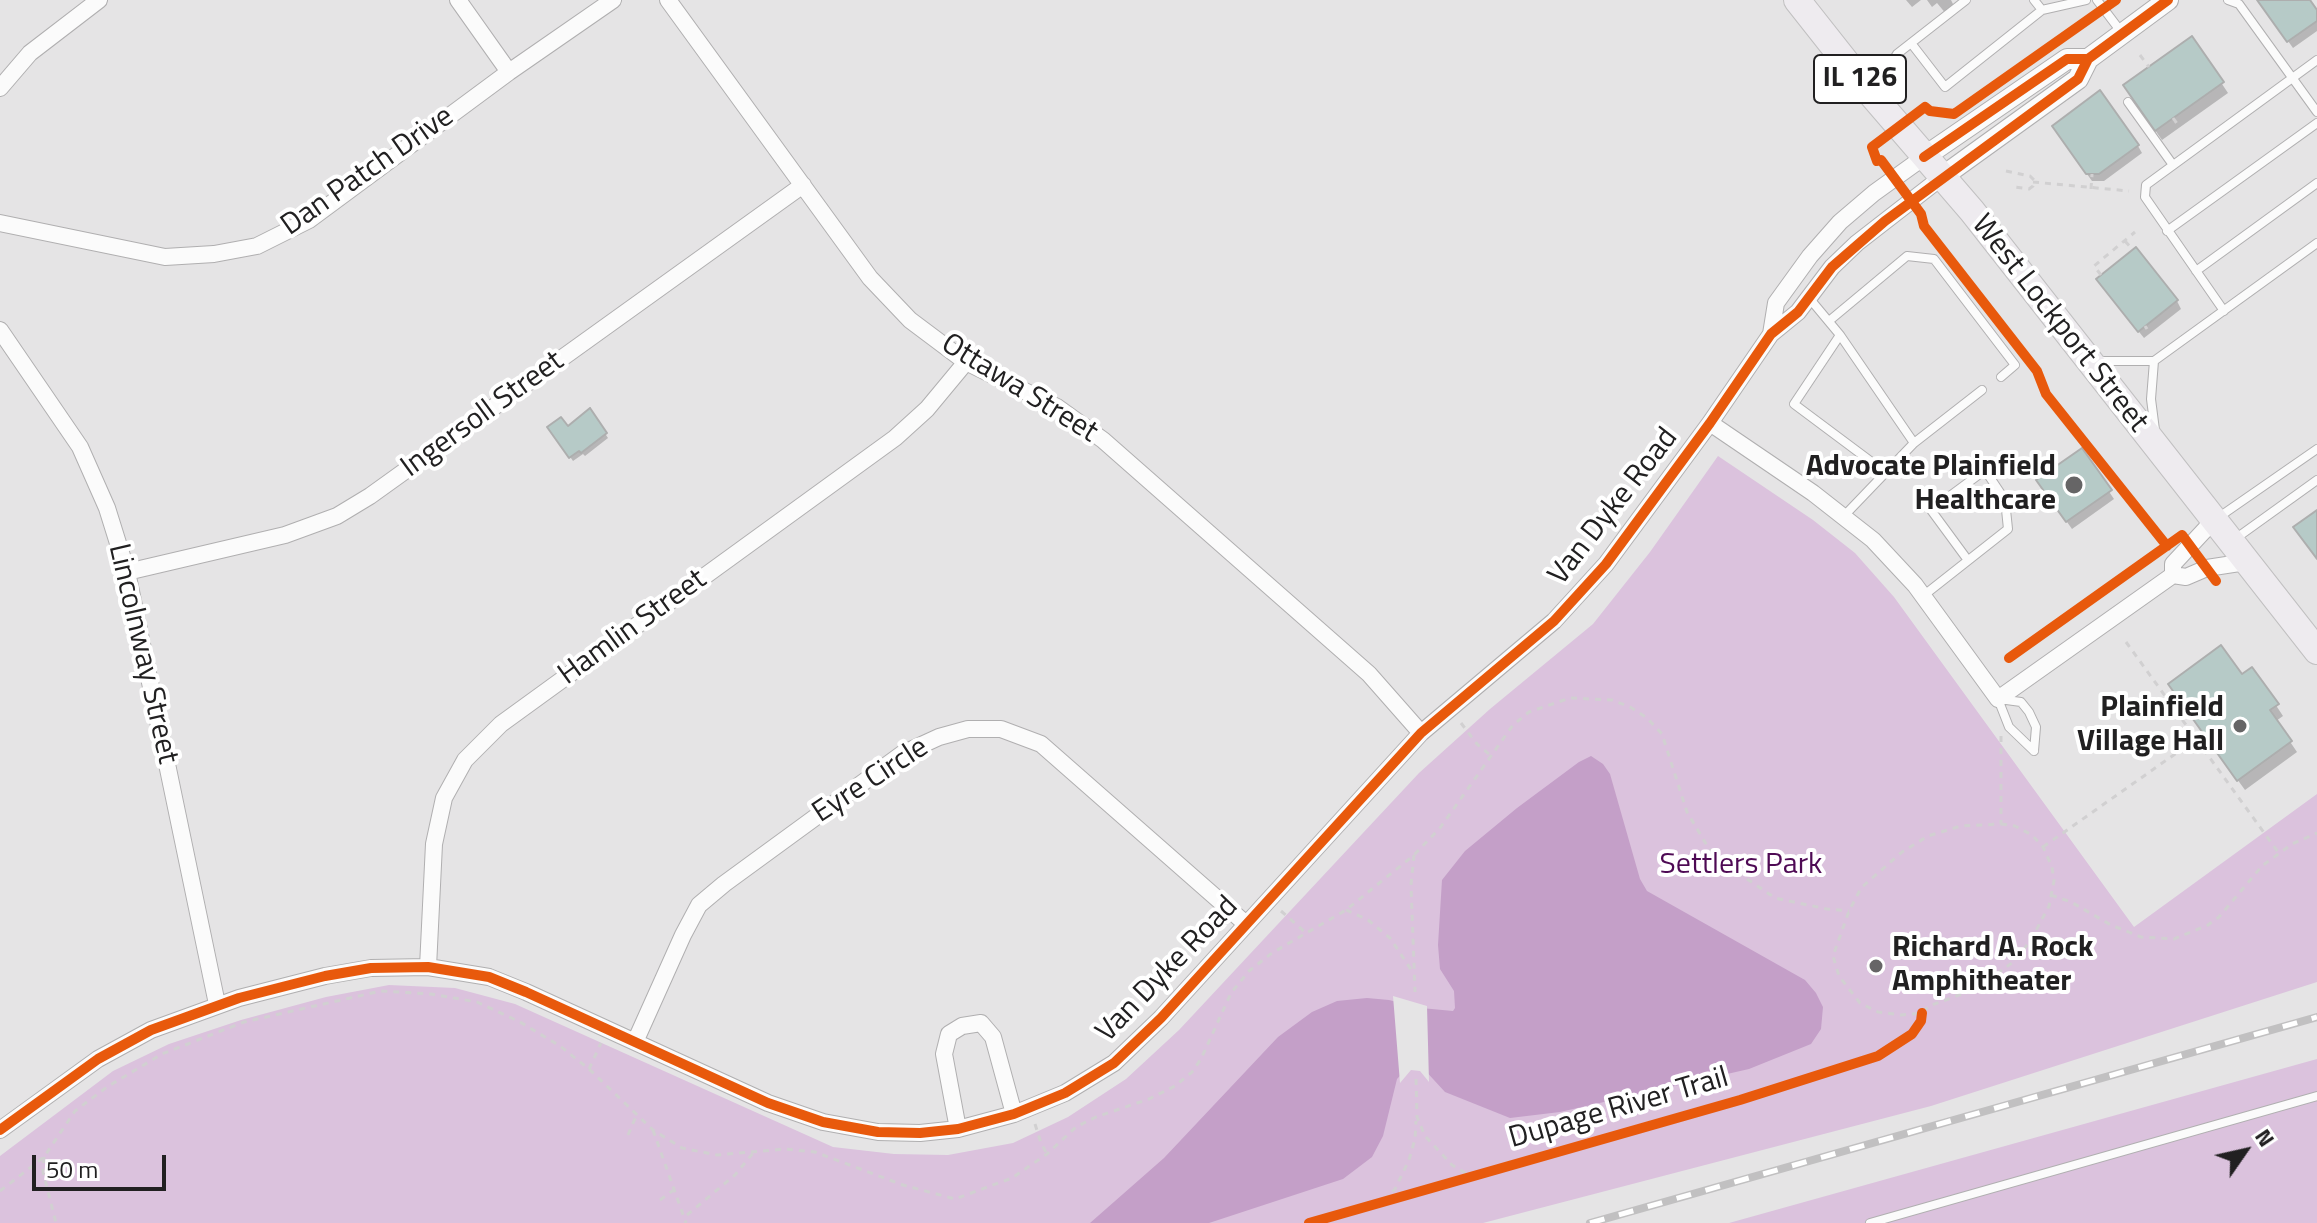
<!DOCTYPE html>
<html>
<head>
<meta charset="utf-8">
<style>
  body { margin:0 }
  #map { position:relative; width:2317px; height:1223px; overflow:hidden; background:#e5e4e5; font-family:"Titillium Web",sans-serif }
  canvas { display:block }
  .north { position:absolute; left:2205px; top:1111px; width:80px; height:80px; -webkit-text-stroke:6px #fff; paint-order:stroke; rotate:56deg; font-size:22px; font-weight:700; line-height:32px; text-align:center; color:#212021 }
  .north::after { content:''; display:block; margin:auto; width:28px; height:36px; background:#212021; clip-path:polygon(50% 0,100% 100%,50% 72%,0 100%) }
  .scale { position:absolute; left:32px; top:1155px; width:134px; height:36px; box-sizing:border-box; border:4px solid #212021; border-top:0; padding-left:10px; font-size:24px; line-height:28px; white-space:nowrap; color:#212021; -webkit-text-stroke:6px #fff; paint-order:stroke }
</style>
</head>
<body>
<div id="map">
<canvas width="2317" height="1223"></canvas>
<div class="north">N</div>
<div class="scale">50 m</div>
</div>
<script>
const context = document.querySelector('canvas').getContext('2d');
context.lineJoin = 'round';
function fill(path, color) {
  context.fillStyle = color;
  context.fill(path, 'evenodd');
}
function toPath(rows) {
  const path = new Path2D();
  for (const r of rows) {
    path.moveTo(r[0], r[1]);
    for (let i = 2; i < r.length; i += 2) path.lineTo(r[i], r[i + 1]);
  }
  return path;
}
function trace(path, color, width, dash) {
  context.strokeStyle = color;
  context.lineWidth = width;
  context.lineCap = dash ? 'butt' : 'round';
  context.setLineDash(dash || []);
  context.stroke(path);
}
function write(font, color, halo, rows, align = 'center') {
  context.font = font + ' "Titillium Web",sans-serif';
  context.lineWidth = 8;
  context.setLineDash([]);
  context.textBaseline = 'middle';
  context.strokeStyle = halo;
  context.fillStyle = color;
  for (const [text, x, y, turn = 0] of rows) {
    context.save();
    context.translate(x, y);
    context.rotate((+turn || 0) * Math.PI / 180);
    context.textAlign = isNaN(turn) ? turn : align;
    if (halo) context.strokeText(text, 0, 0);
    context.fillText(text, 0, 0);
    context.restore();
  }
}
const green = toPath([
  [1718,456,1813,520,1855,553,1894,597,2134,927,2317,794,2317,982,1931,1106,1483,1223,0,1223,0,1156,113,1071,169,1044,241,1020,326,997,389,985,455,988,515,1004,833,1147,894,1154,948,1155,1013,1143,1068,1117,1126,1079,1179,1030,1419,773,1490,709,1593,624,1650,552],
  [2317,1059,2317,1223,1729,1223]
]);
const water = toPath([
  [1591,756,1603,764,1610,774,1640,879,1647,891,1805,980,1816,993,1823,1007,1821,1029,1811,1044,1749,1069,1560,1112,1510,1118,1445,1092,1422,1067,1409,1066,1397,1079,1383,1136,1372,1157,1343,1179,1209,1223,1090,1223,1164,1158,1278,1037,1312,1012,1337,1001,1367,998,1389,1000,1421,1008,1453,1011,1455,1008,1454,991,1440,969,1438,945,1442,880,1465,851,1517,808,1579,762]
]);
const pier = toPath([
  [1393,996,1427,1006,1429,1082,1420,1071,1411,1070,1400,1083]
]);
const shadow = toPath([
  [1906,0,1921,0,1912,7],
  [1927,0,1951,0,1955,8,1947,15,1937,3,1932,7],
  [2259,0,2307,0,2317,14,2317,31,2293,48],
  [2192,39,2228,93,2162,140,2131,96],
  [2058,134,2138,146,2142,153,2104,181,2092,181],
  [2103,287,2177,301,2181,309,2144,338],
  [590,411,608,438,585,456,583,454,573,461,550,427,567,429],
  [2081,450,2114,499,2072,529,2043,488],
  [2252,669,2283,716,2276,721,2297,752,2245,790,2176,695,2241,677]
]);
const building = toPath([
  [2257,0,2310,0,2317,10,2317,21,2287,42,2257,0],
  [2192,36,2224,82,2155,131,2123,85,2192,36],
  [2100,90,2139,145,2099,174,2086,174,2052,126,2100,90],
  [2136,247,2178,300,2138,332,2096,279,2136,247],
  [590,408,607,433,581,453,579,451,569,458,547,427,561,417,568,426,590,408],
  [2082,448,2112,490,2066,522,2036,480,2082,448],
  [2317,510,2317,559,2293,527,2317,510],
  [2221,645,2242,674,2252,667,2279,704,2270,710,2292,741,2237,781,2168,684,2221,645]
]);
const path = toPath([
  [2140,55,2149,67],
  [2173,118,2178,125],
  [2006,171,2030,176,2034,180,2033,186,2029,189,2014,187,2012,189],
  [2033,182,2129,191],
  [2091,189,2092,174],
  [2125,241,2133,250],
  [2101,275,2094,266,2135,232],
  [2145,326,2147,329],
  [2126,642,2278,852],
  [1461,723,1477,744,1490,755],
  [2001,736,2001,824],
  [2001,824,2015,826,2032,835,2043,847,2052,867,2054,881,2049,906,2032,938,2016,960,1976,989,1929,1006,1922,1013,1901,1015,1878,1012,1860,1003,1839,976,1833,956,1849,911,1861,888,1902,852,1928,836,1961,826,2001,824],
  [2043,847,2185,747,2193,736],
  [1414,855,1411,885,1415,992],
  [2051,895,2071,902,2111,925,2141,937,2174,939,2208,925,2219,917,2262,866,2292,844,2317,833],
  [1346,910,1368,920,1390,938,1412,971],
  [1281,911,1305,932],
  [589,1069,601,1043],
  [1416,1079,1417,1117,1425,1136,1452,1165,1469,1175],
  [1035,1124,1041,1143,1047,1154],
  [653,1130,686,1223],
  [628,1135,637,1114],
  [44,1157,43,1172,56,1223],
  [0,1191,44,1157,75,1111,107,1087,162,1054,244,1022,381,991,431,994,477,1002,520,1022,560,1046,589,1069,653,1130,682,1148,717,1155,785,1149,815,1152,903,1185,955,1199,1012,1178,1047,1154,1076,1127,1096,1117,1149,1099,1175,1086,1192,1072,1201,1059,1231,993,1249,971,1272,953,1346,910,1414,855,1440,828,1513,725,1529,712,1570,698,1612,700,1630,707,1647,718,1662,734,1687,812,1709,849,1728,866,1775,898,1827,909,1849,911],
  [660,1200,675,1189],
  [1384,1200,1395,1189,1409,1160,1415,1139,1416,1121],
  [687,1215,735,1175,754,1152]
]);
const service = toPath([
  [2034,0,2042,10,2086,0],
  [2097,0,2122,33],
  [2228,0,2239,4,2317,112],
  [1911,43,1945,87,2042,10],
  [1874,91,1897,54,1966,0],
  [2128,102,2173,165],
  [2167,231,2317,123],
  [2196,271,2317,183],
  [1810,299,1840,335,1914,443,1843,517],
  [2224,311,2145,197,2146,185,2317,60],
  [1829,321,1907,256,1934,259,2015,365,2001,377],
  [1840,335,1794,404,1885,472],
  [2096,361,2154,361,2317,243],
  [2154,361,2151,399,2155,430],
  [1914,443,1982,390],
  [2219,517,2317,449],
  [2235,539,2317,480],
  [1923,596,2008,529,2005,500,1987,473,1981,473,1931,510,1967,559],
  [1998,699,2009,727,2034,751],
  [1999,699,2021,702,2029,712,2036,727,2034,751],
  [1870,1223,2317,1096]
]);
const minor = toPath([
  [458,0,509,72],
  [668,0,870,278,910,320,966,362,1057,407,1103,440,1369,674,1421,733],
  [0,88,30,53,99,0],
  [0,223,165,257,214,254,257,246,309,220,509,72,613,0],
  [0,330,80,447,107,508,127,572,217,1004],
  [1771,334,1776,303,1810,256,1840,222,1874,193,1924,157],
  [1710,423,1813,493,1873,540,1915,585,1998,699,2173,575,2186,577,2207,568,2246,562],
  [127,572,285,535,337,516,370,496,803,185],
  [2173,575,2173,564,2214,520],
  [428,967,434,844,444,798,465,760,501,724,895,438,927,409,966,362],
  [635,1042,683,935,699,905,724,884,902,754,939,737,968,729,1001,729,1041,744,1246,924],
  [958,1129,944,1054,949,1034,962,1026,981,1023,993,1037,1014,1114],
  [0,1130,98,1059,151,1030,239,998,325,976,371,968,428,967,489,977,526,992,768,1103,823,1122,878,1132,920,1133,958,1129,1014,1114,1065,1093,1114,1063,1161,1018,1421,733,1554,621,1606,564,1710,423,1771,334,1798,312,1832,267,1857,243,1942,177]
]);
const tertiary = toPath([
  [1924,157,2067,59,2088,59],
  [1942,177,2078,79,2088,59,2168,0]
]);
const primary = toPath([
  [1797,0,1872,95,1972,211,2317,651]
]);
const rail = toPath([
  [1590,1223,2317,1017]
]);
const cycleway = toPath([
  [2116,0,1954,114,1930,111,1925,107,1872,147,1877,161,1881,160,1921,214,1924,226,2037,371,2046,394,2167,546],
  [1924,157,2067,59,2088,59],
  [2009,658,2182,535,2216,581],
  [0,1130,98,1059,151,1030,239,998,325,976,371,968,428,967,489,977,526,992,768,1103,823,1122,878,1132,920,1133,958,1129,1014,1114,1065,1093,1114,1063,1161,1018,1421,733,1554,621,1606,564,1710,423,1771,334,1798,312,1832,267,1885,221,2078,79,2088,59,2168,0],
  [1309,1223,1740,1100,1878,1056,1912,1034,1921,1021,1922,1013]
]);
const markers = [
  [2074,485,10,"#666566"],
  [2240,726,8,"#666566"],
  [1876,966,8,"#666566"]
];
const shields = [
  [1860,79,92]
];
const shieldNames = [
  ["IL 126",1860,79]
];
const streetNames = [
  ["Dan Patch Drive",368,172,-35],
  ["West Lockport Street",2059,324,52],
  ["Ottawa Street",1019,389,32],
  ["Ingersoll Street",483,415,-36],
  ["Van Dyke Road",1614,507,-52],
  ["Hamlin Street",633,628,-36],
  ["Lincolnway Street",142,654,77],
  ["Eyre Circle",871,781,-33],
  ["Van Dyke Road",1168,970,-46],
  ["Dupage River Trail",1619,1109,-16]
];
const poiNames = [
  ["Advocate Plainfield",2056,468],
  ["Healthcare",2056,502],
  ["Plainfield",2224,709],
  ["Village Hall",2224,743],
  ["Richard A. Rock",1892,949,"left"],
  ["Amphitheater",1892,983,"left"]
];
const parkNames = [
  ["Settlers Park",1741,866]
];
fill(green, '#dbc2dd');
fill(water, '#c49fc8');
fill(pier, '#e5e4e5');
fill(shadow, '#0003');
fill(building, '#b6cac7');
trace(building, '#adaeae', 2);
trace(service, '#b0afb0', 10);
trace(minor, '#b0afb0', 18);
trace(tertiary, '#b0afb0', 22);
trace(primary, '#c1c0c1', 28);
trace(path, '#d1d0d1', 3, [6, 6]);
trace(service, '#fbfbfb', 8);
trace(minor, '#fbfbfb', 16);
trace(tertiary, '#fbfbfb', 20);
trace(primary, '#eeebef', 26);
trace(rail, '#c1c0c1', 8);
trace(rail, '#fff', 5, [15]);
trace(cycleway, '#e8590c', 10);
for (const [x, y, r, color] of markers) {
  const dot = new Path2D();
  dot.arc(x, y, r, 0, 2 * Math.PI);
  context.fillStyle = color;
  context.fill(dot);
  trace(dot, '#fff', 3);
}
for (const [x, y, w] of shields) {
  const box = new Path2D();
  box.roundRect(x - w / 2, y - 24, w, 48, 6);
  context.fillStyle = '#fff';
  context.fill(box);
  trace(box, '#212021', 2);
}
write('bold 28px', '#212021', null, shieldNames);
write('30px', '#212021', '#fff', streetNames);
write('bold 30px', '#212021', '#fff', poiNames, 'right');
write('30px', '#4e0a54', '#fff', parkNames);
</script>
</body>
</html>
